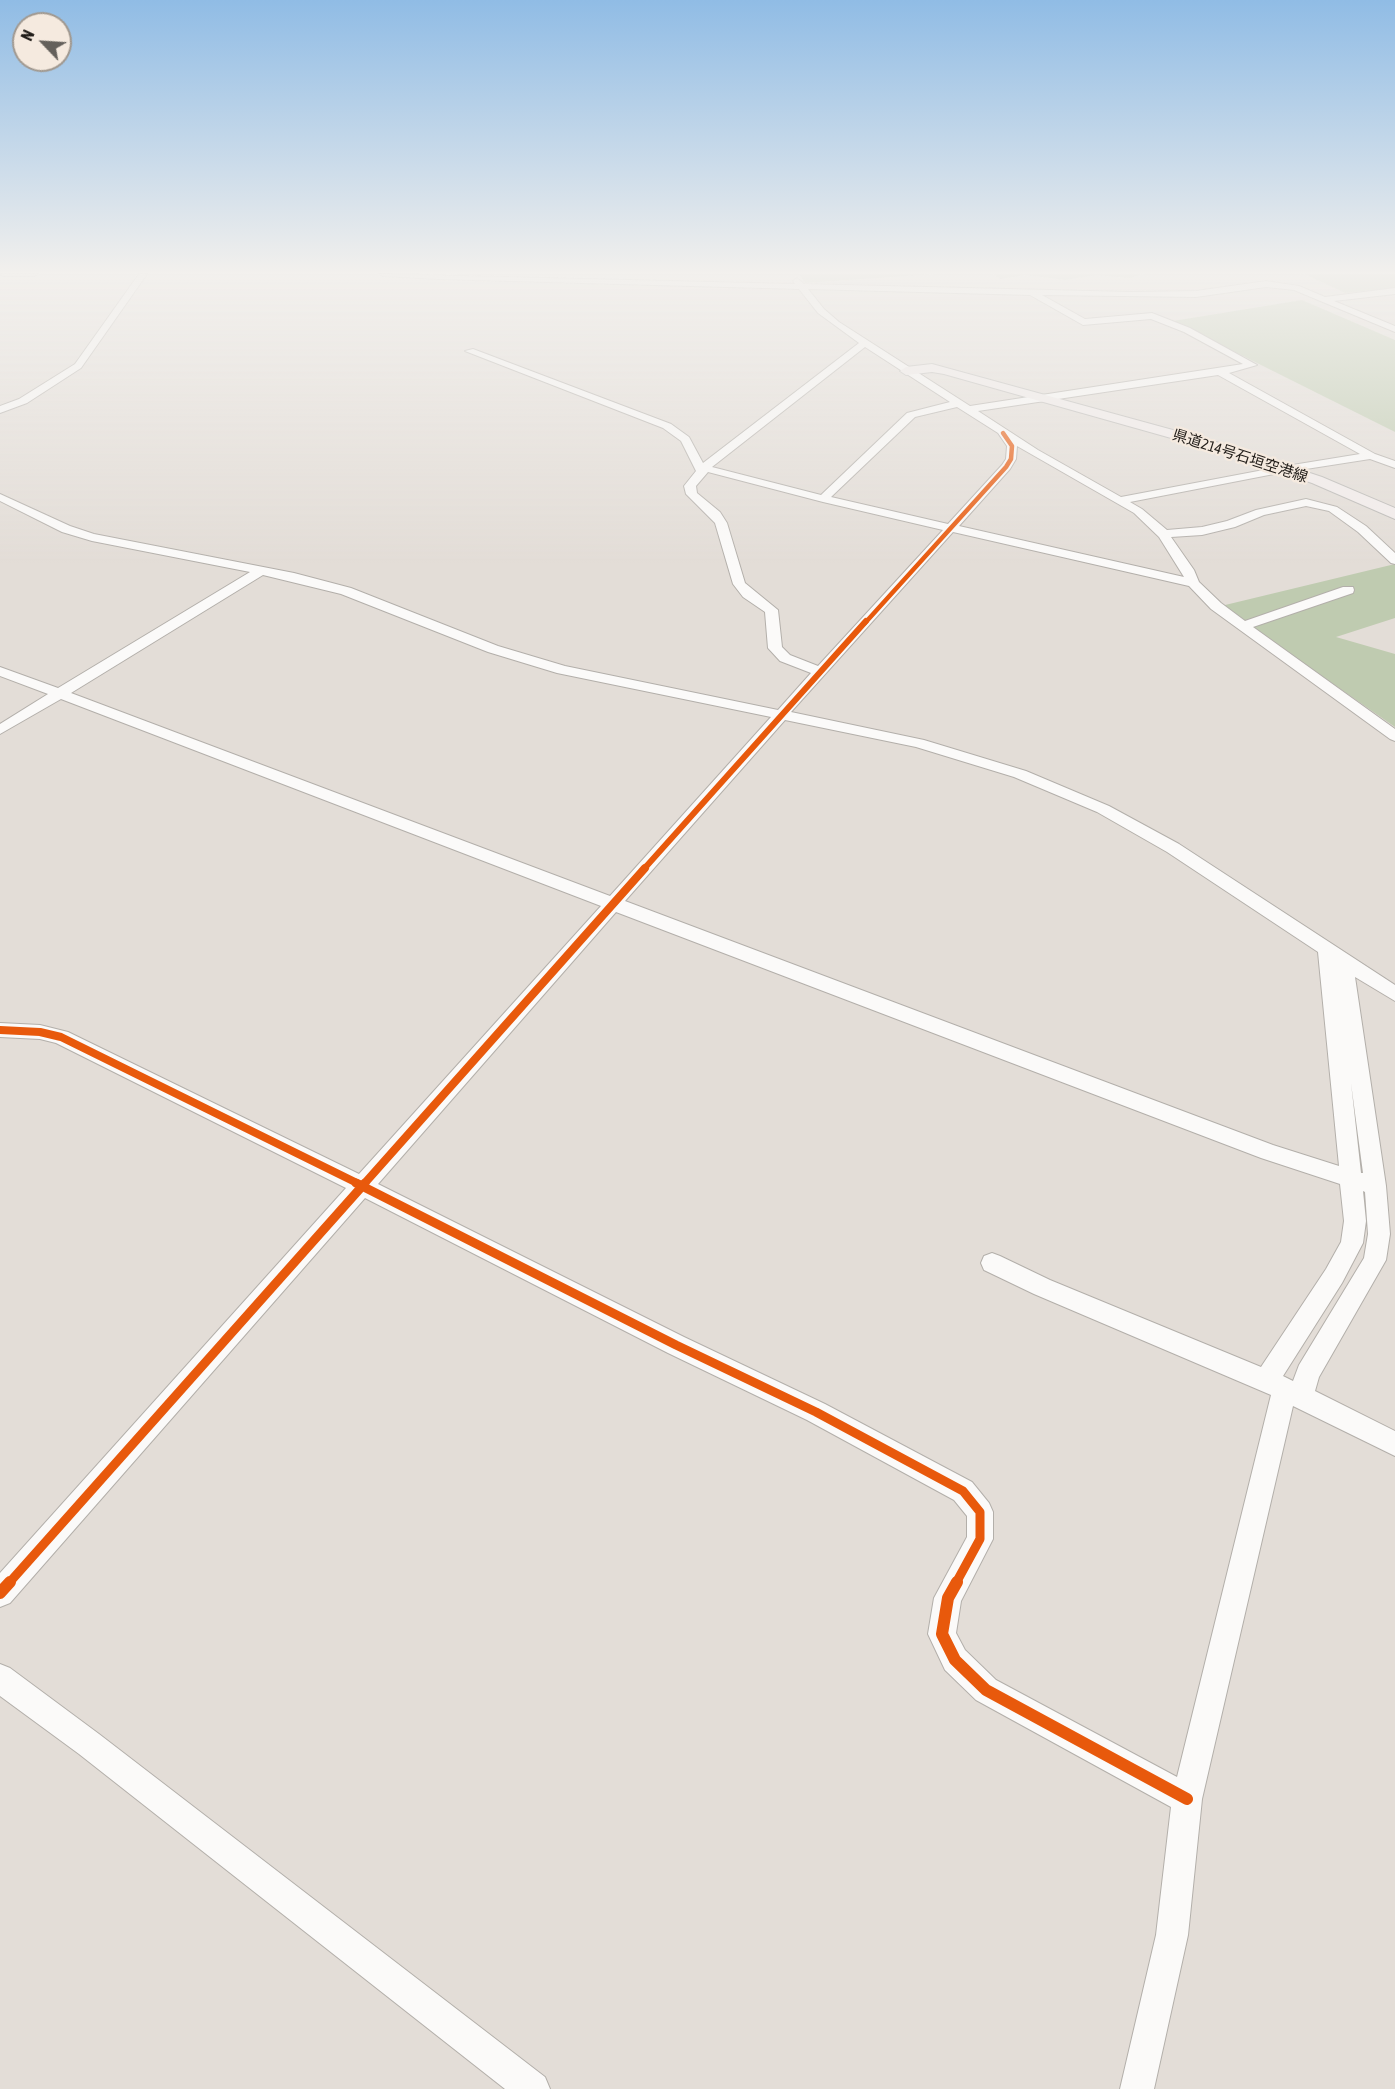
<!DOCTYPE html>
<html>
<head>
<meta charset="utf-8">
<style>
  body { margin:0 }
  #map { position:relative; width:1395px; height:2089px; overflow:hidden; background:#e3ddd7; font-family:"Asap Condensed",sans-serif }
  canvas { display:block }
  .north { position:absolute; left:12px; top:12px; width:60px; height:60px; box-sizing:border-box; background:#f5eadf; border:2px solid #a0988f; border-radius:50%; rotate:295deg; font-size:16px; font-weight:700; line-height:24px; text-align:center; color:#201c18 }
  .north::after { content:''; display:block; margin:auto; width:21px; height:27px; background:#64605b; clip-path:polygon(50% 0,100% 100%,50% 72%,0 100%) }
</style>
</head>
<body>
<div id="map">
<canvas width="1395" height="2089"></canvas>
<div class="north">N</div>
</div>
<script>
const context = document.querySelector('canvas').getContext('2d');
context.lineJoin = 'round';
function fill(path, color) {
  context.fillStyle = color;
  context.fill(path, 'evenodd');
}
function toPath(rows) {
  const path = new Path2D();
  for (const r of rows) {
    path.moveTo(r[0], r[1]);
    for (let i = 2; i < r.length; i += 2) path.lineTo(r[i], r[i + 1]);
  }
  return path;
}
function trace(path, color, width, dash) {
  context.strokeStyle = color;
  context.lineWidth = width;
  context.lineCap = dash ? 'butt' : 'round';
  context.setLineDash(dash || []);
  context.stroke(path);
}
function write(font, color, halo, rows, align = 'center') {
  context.font = font + ' "Asap Condensed","Noto Sans JP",sans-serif';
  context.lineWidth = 4.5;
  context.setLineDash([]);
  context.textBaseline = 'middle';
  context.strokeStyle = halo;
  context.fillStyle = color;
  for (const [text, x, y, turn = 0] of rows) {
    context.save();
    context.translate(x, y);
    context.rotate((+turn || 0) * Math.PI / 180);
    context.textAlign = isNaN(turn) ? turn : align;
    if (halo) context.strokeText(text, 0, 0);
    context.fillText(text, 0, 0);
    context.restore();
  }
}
const green = toPath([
  [799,274,935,274,805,283],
  [993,274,1143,274,1130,278,1095,275,1066,280,1026,275,1000,279],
  [1298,274,1395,274,1395,288,1345,293,1307,275],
  [1302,300,1395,340,1395,432,1173,321],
  [1395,564,1395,618,1336,637,1395,654,1395,727,1221,606]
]);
const minor = toPath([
  [0,274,38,274,34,276,3,276,0,274],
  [139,274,147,274,81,368,27,403,0,413,0,406,19,399,75,364,139,274],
  [379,274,795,284,793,281,797,278,804,284,1131,292,1196,291,1266,281,1299,286,1325,297,1395,288,1395,294,1334,301,1395,326,1395,332,1294,290,1266,287,1196,297,1042,295,1085,319,1152,313,1190,328,1257,365,1229,373,1375,454,1395,461,1395,468,1370,459,1274,474,1130,502,1142,509,1167,530,1202,527,1227,521,1256,510,1306,499,1337,507,1366,526,1395,553,1395,564,1391,563,1358,532,1329,511,1306,506,1264,515,1235,527,1202,535,1171,537,1194,570,1199,582,1221,603,1245,621,1343,587,1353,587,1354,590,1353,593,1253,627,1395,729,1395,741,1390,739,1211,609,1189,586,953,532,791,712,924,740,1026,771,1109,806,1179,844,1395,985,1395,1001,1355,977,1386,1186,1390,1234,1386,1260,1319,1377,1315,1391,1395,1431,1395,1456,1293,1406,1202,1799,1188,1935,1154,2089,1120,2089,1156,1935,1171,1807,976,1700,945,1670,928,1634,934,1598,967,1537,967,1516,954,1500,807,1420,668,1353,365,1198,10,1603,0,1607,0,1573,346,1188,56,1043,40,1039,0,1037,0,1023,40,1025,68,1032,359,1174,601,906,61,699,0,734,0,724,48,694,0,676,0,667,58,688,250,572,92,541,62,532,0,501,0,494,70,526,94,534,294,573,351,588,498,646,565,666,778,710,811,673,780,661,768,648,765,612,743,597,733,584,715,523,686,494,684,486,696,471,681,441,663,428,465,351,473,349,671,424,689,437,703,463,859,343,818,313,799,289,438,279,383,276,379,274],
  [808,289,1030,295,1083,325,1151,319,1184,332,1243,364,970,406,839,322,824,309,808,289],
  [865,347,950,402,907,413,821,495,712,467,865,347],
  [1218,375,1360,454,1274,468,1121,497,1038,450,978,411,1218,375],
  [957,407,998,433,1007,446,1006,459,1002,465,948,524,831,497,915,417,957,407],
  [1017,446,1134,513,1159,537,1184,577,959,526,1010,469,1016,459,1017,446],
  [708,472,823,502,943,530,818,666,790,655,782,647,778,610,745,583,727,523,720,512,697,493,696,486,708,472],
  [263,575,341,594,488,652,557,673,771,717,610,896,71,693,263,575],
  [785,720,916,747,1014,777,1097,812,1167,852,1318,952,1339,1166,1273,1145,625,901,785,720],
  [616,912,1261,1158,1340,1184,1344,1221,1341,1242,1326,1269,1261,1367,1050,1280,1000,1256,992,1253,984,1256,981,1263,984,1270,1034,1294,1271,1395,1177,1777,996,1680,965,1650,956,1633,961,1601,993,1539,993,1512,989,1503,972,1482,825,1404,684,1337,378,1184,616,912],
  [1351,1083,1363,1173,1361,1173,1351,1083],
  [1363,1191,1365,1192,1368,1234,1364,1258,1299,1365,1293,1381,1283,1376,1342,1283,1363,1243,1366,1221,1363,1191],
  [0,1664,10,1668,99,1734,545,2077,550,2089,505,2089,79,1754,0,1696,0,1664]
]);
const major = toPath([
  [932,364,1213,441,1322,477,1395,508,1395,519,1312,483,1203,447,944,374,932,372,906,375,900,371,906,367,932,364]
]);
const cyclewayFar4 = toPath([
  [865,623,1006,467,1011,459,1012,446,1003,433]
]);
const cyclewayFar3 = toPath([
  [643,870,866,621]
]);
const cyclewayFar2 = toPath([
  [0,1030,40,1032,61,1037,359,1184],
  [364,1184,645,868]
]);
const cyclewayFar1 = toPath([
  [356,1183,676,1345,816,1412,963,1491,980,1512,980,1539,956,1583],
  [9,1583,365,1183]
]);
const cycleway = toPath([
  [957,1582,948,1598,942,1634,955,1660,986,1690,1187,1799],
  [0,1593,10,1582]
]);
const farStreetnames = [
  ["県道214号石垣空港線",1240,456,18]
];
fill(green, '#bfcbb0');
trace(minor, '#b3afaa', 2);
trace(major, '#bbb9b6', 2);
fill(minor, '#fbfaf9');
fill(major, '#f2eceb');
trace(cyclewayFar4, '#e8590c', 4.5);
trace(cyclewayFar3, '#e8590c', 6);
trace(cyclewayFar2, '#e8590c', 8);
trace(cyclewayFar1, '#e8590c', 9);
trace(cycleway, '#e8590c', 12);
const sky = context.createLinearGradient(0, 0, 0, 566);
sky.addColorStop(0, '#90bce5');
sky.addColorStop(0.48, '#f2f0ed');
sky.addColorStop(1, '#f2f0ed00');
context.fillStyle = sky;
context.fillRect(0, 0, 1395, 566);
write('15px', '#201c18', '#f5eadf', farStreetnames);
</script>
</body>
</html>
